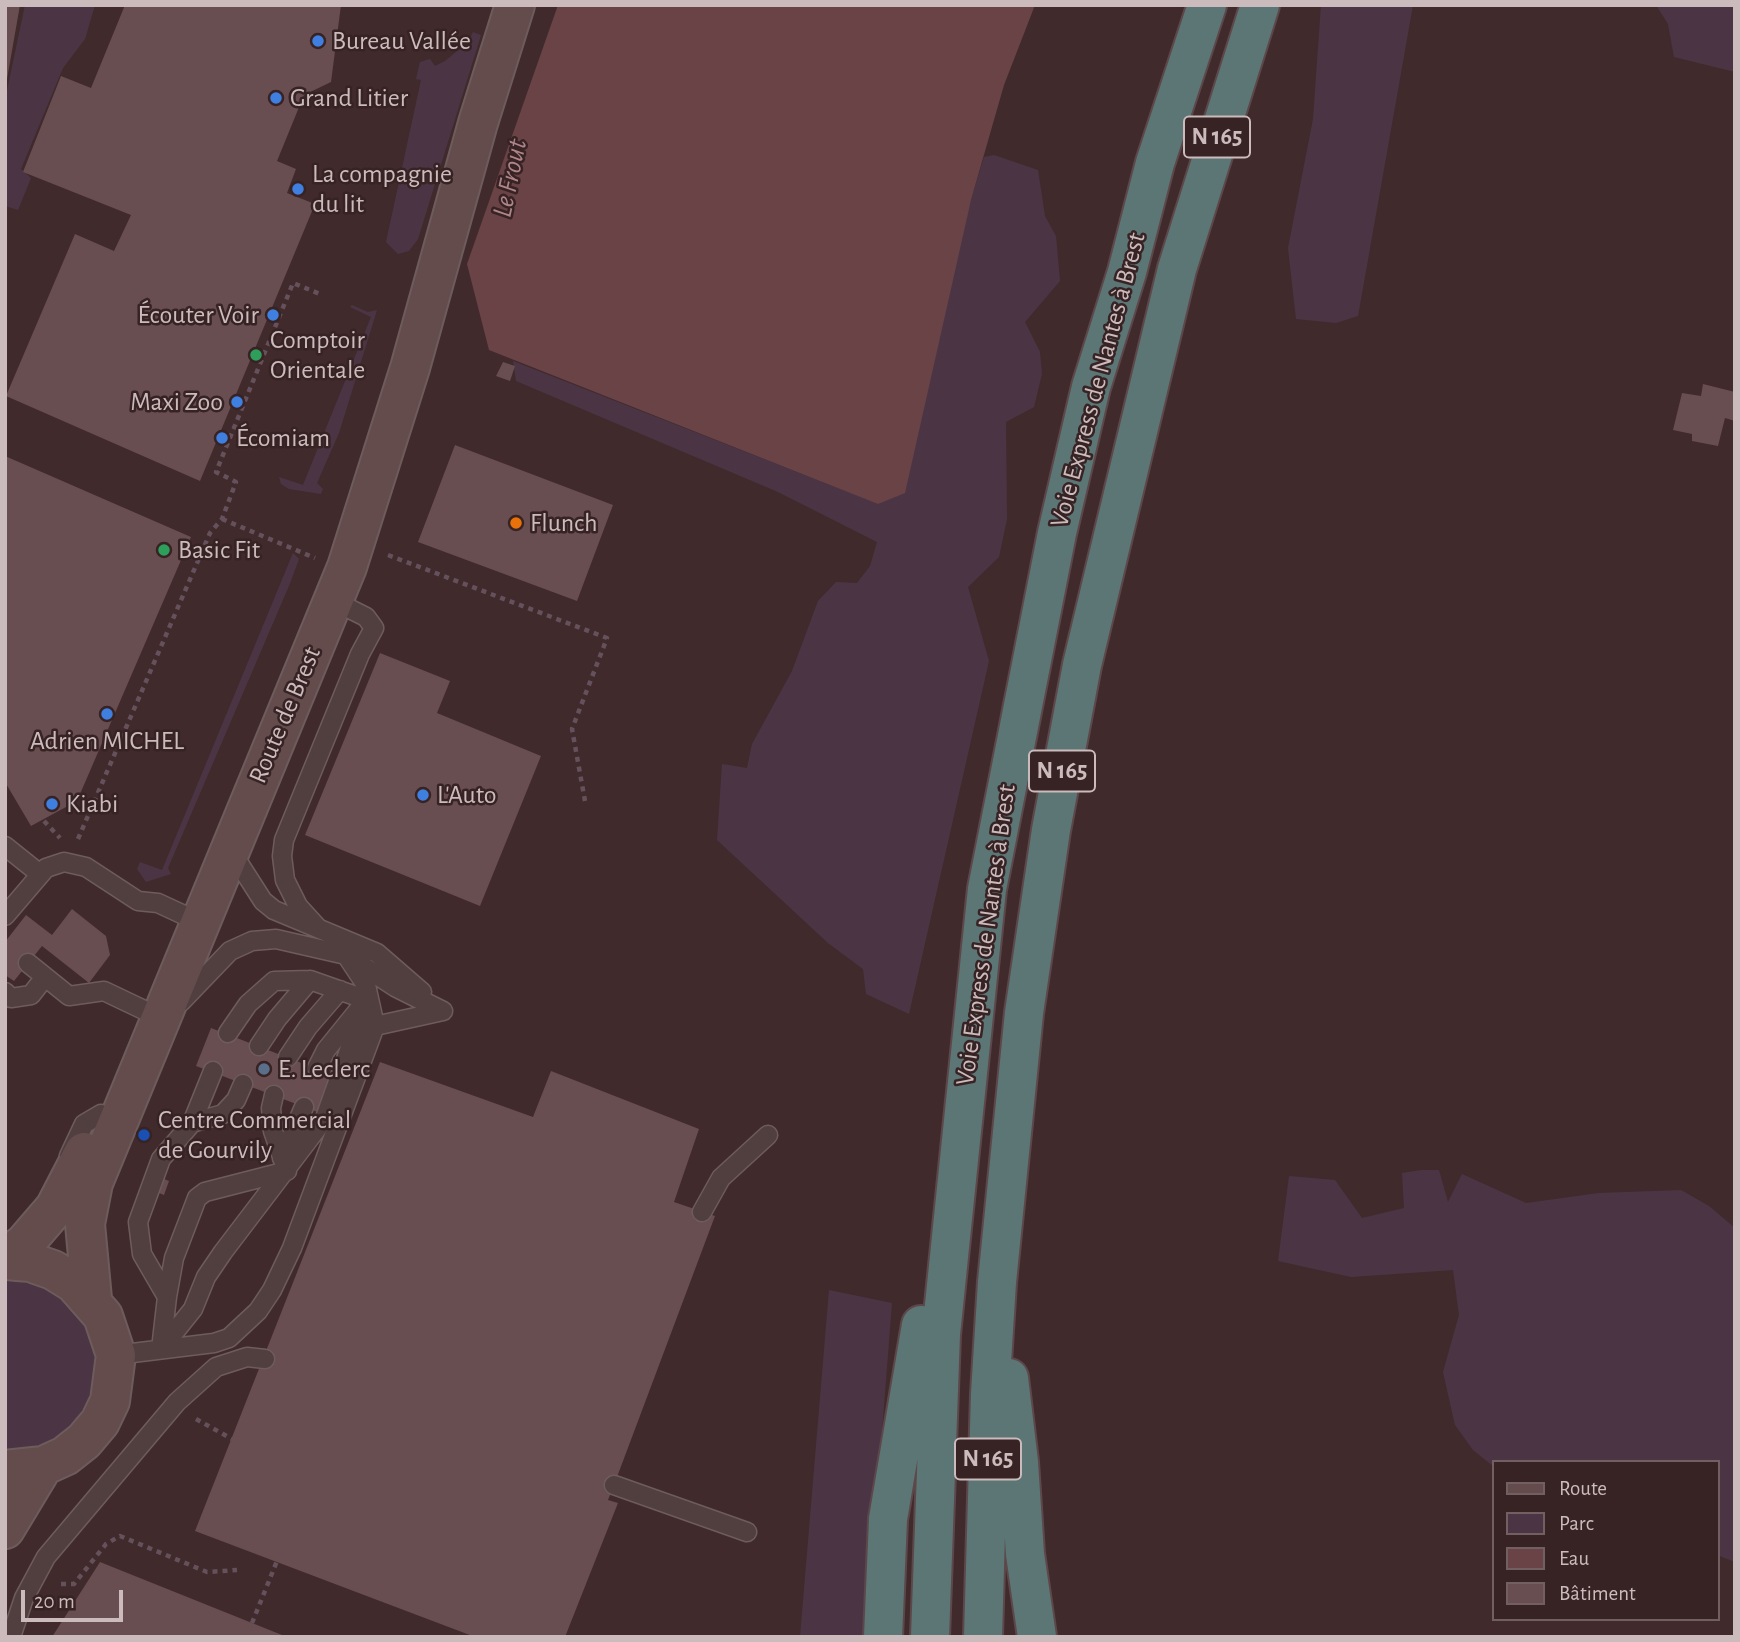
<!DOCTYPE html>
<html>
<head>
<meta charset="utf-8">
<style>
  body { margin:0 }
  #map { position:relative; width:1740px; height:1642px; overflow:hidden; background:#412a2c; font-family:"Alegreya Sans",sans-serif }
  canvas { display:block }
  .frame { position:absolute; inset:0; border:7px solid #cbbbbc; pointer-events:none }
  .legend { position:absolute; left:1492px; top:1460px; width:228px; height:161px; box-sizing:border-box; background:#372224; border:2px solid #725f61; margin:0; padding:9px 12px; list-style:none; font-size:21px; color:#cbbbbc }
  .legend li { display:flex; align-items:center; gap:14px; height:35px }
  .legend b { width:35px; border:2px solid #725f61 }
  .scale { position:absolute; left:21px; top:1590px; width:102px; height:32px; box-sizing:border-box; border:4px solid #cbbbbc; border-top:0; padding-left:9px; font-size:21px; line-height:24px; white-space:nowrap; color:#cbbbbc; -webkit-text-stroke:5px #372224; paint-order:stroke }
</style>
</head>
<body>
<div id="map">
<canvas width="1740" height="1642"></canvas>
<div class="frame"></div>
<ul class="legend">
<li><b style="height:9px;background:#644c4d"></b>Route</li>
<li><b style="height:19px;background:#4b3544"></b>Parc</li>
<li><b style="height:19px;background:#6a4347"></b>Eau</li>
<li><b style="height:19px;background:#684e51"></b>Bâtiment</li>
</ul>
<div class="scale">20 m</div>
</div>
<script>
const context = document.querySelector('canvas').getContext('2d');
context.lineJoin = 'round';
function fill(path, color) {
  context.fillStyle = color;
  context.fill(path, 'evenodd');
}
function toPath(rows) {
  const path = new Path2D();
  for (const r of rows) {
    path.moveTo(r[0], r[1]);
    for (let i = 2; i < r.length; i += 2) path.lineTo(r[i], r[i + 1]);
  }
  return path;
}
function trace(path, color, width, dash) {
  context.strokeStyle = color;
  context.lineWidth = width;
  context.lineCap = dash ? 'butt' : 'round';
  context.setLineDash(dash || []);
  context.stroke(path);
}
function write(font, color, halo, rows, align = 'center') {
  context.font = font + ' "Alegreya Sans",sans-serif';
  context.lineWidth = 5;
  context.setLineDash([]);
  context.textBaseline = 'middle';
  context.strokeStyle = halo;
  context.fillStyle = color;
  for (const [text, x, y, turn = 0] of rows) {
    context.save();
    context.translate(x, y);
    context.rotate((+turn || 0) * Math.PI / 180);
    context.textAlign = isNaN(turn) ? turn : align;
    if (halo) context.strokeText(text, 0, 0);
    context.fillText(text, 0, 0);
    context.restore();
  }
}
const green = toPath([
  [25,5,95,5,85,39,63,68,21,169,31,178,18,210,5,206,5,100],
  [1321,5,1413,5,1358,316,1336,323,1296,319,1288,248,1313,119],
  [1656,5,1735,5,1735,72,1674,57,1668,24],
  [473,32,481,35,418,239,409,251,398,254,386,242,421,80,416,79,420,62,430,59,435,66,445,61,468,42],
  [994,155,1038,170,1045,216,1056,236,1060,281,1025,322,1040,352,1042,374,1034,407,1006,422,1007,519,999,557,968,587,989,661,909,1014,866,994,863,969,828,943,717,840,722,764,747,768,752,744,792,671,818,601,836,582,857,583,870,566,877,542,778,492,516,381,513,361,879,504,984,157],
  [352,305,368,312,377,310,339,433,317,483,323,489,321,494,289,489,281,484,279,477,303,485,371,317,350,307],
  [293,553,299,559,291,581,168,868,171,874,146,882,137,869,140,862,162,870],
  [1421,1170,1439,1170,1448,1202,1462,1174,1526,1203,1599,1193,1681,1190,1709,1206,1735,1228,1735,1562,1717,1555,1717,1462,1493,1462,1493,1466,1473,1450,1455,1425,1443,1372,1459,1315,1453,1270,1351,1277,1278,1261,1289,1176,1335,1180,1362,1218,1404,1208,1402,1173],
  [17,1281,43,1287,57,1295,85,1324,95,1350,96,1373,87,1404,70,1427,49,1442,23,1450,5,1449,5,1282],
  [829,1290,892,1303,866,1637,800,1637]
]);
const water = toPath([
  [558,5,1035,5,1004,85,971,200,905,493,878,504,489,350,467,264]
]);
const building = toPath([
  [5,5,20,5,7,79,5,78],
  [125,5,341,5,331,82,304,95,277,161,296,169,287,193,315,204,200,481,6,396,75,234,114,251,131,215,23,172,61,76,91,88],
  [503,362,515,366,510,381,496,376],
  [1703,384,1735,392,1735,421,1725,418,1718,446,1692,441,1692,434,1673,430,1682,393,1701,396],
  [455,445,613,505,577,601,418,542],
  [5,456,191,537,77,801,31,826,5,782],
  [380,653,450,681,437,713,541,756,480,906,305,835],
  [72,909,106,936,110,955,89,983,42,946,14,981,5,975,5,942,26,915,52,935],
  [211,1028,335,1076,320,1113,196,1066],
  [380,1062,533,1117,551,1071,699,1129,674,1202,715,1216,614,1485,608,1500,618,1503,565,1637,475,1637,195,1531],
  [159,1177,169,1181,164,1195,154,1191],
  [100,1562,287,1637,52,1637]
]);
const path = toPath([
  [222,519,315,558],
  [388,555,607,638,572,729,585,801],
  [44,821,60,838],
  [78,839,210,533,222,519,236,482,216,472,293,283,320,294],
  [196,1419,232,1439],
  [61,1584,74,1584,106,1544,120,1536,207,1572,237,1570],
  [252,1623,277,1561]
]);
const lane = toPath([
  [5,846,40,874],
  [231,851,263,901,274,910,377,953,422,992],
  [5,916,46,868,64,862,86,867,138,901,158,903,199,922],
  [318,928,298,906,285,880,282,856,284,840,360,654,374,628,366,617,334,601],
  [28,963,69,996,104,991,146,1011],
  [5,992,11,998,31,995,45,977],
  [181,1002,230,951,252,941,276,939,346,955,395,987,443,1011],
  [375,1026,443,1011],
  [228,1033,248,1004,274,981,310,980,367,1000],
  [259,1046,277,1019,310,980],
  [288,1057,308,1027,340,990],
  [317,1068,326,1050,360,1008],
  [192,1123,223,1114,236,1100,243,1084],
  [69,1156,84,1124,101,1114],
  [282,1158,304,1107],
  [702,1212,721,1178,768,1135],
  [167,1297,174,1258,197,1198,205,1192,287,1171,273,1131,271,1108,274,1095],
  [161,1349,193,1309,206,1277,223,1252,325,1118,367,1000],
  [161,1349,167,1297,142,1254,138,1222,161,1159,192,1123,213,1071],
  [116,1355,214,1343,229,1338,258,1311,272,1290,292,1248,375,1026,366,985,346,955],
  [614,1485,747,1532],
  [11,1637,24,1598,46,1557,177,1402,216,1367,247,1357,265,1359]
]);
const secondary = toPath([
  [5,1258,24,1244,55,1208,84,1152],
  [5,1260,30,1262,53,1270,74,1283,103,1316,116,1355,110,1401,100,1422,84,1441,65,1456,43,1466,5,1470],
  [92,1299,85,1224,93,1183,347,567,410,368,478,123,515,5],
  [5,1529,43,1466]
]);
const highway = toPath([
  [1009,1378,1019,1462,1025,1554,1037,1637],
  [883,1637,888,1519,921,1325],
  [930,1637,941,1334,987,889,1057,533,1091,387,1127,272,1155,163,1207,5],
  [983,1637,990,1394,997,1282,1024,1013,1051,830,1082,665,1177,269,1260,5]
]);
const markers = [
  [318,41,7,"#3f7fe0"],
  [276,98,7,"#3f7fe0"],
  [298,189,7,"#3f7fe0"],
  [273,315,7,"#3f7fe0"],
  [256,355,7,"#2e9e5b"],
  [237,402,7,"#3f7fe0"],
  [222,438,7,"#3f7fe0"],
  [516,523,7,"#e8710a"],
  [164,550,7,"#2e9e5b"],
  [107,714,7,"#3f7fe0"],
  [423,795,7,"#3f7fe0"],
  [52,804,7,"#3f7fe0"],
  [264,1069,7,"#5c6f8a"],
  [144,1135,7,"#1a4fb4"]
];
const shields = [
  [1217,137,66],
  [1062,771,66],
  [988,1459,66]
];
const shieldNames = [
  ["N 165",1217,137],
  ["N 165",1062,771],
  ["N 165",988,1459]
];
const poiNames = [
  ["Bureau Vallée",332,41],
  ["Grand Litier",290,98],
  ["La compagnie",312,174],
  ["du lit",312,204],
  ["Écouter Voir",259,315,"right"],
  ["Comptoir",270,340],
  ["Orientale",270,370],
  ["Maxi Zoo",223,402,"right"],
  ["Écomiam",236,438],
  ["Flunch",530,523],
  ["Basic Fit",178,550],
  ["Adrien MICHEL",107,741,"center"],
  ["L'Auto",437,795],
  ["Kiabi",66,804],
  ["E. Leclerc",278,1069],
  ["Centre Commercial",158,1120],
  ["de Gourvily",158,1150]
];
const streetNames = [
  ["Voie Express de Nantes à Brest",1098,380,-75],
  ["Route de Brest",285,715,-67],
  ["Voie Express de Nantes à Brest",986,935,-82]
];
const waterNames = [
  ["Le Frout",510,178,-78]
];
fill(green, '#4b3544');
fill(water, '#6a4347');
fill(building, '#684e51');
trace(lane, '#6e5c5d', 21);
trace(secondary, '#6e5c5d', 42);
trace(highway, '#5c484a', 42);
trace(path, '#65515c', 4.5, [5, 5]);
trace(lane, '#513e3f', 18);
trace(secondary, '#644c4d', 38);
trace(highway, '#5c7675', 38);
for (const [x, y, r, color] of markers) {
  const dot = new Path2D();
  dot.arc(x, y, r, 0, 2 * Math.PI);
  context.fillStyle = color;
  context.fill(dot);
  trace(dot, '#372224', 2.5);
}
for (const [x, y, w] of shields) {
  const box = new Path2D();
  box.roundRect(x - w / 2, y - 20.5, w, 41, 5);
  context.fillStyle = '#372224';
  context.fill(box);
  trace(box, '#cbbbbc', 2);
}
write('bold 24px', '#cbbbbc', null, shieldNames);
write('26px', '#cbbbbc', '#372224', poiNames, 'left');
write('26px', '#cbbbbc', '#372224', streetNames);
write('italic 28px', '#af8589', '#372224', waterNames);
</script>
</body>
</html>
